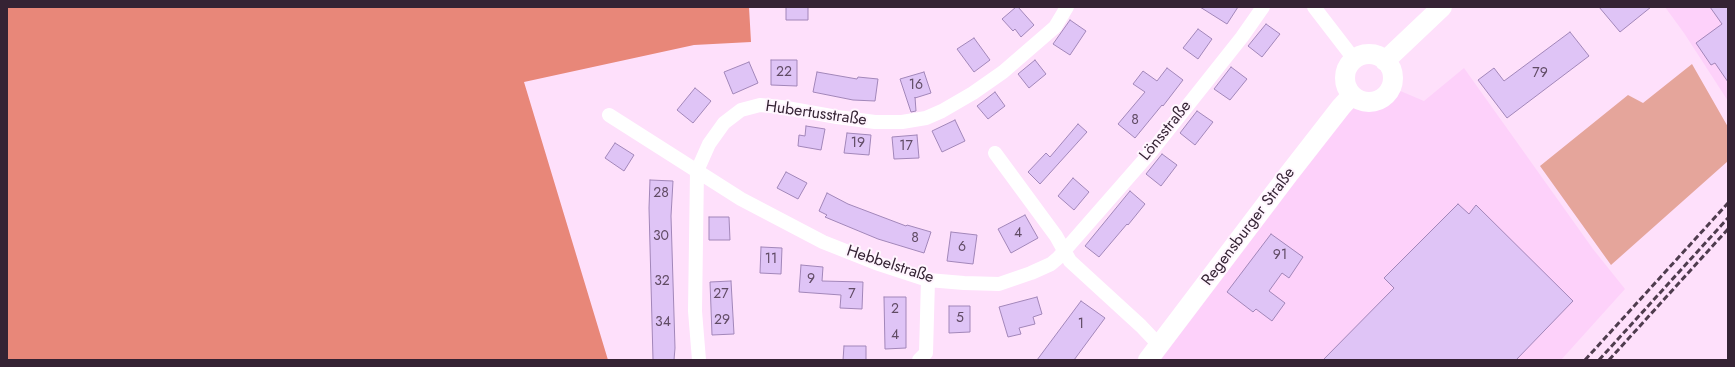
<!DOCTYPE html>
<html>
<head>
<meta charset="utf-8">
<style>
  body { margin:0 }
  #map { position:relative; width:1735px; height:367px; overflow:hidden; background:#fee0fb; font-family:Jost,sans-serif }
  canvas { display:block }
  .frame { position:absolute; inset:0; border:8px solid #352334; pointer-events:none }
</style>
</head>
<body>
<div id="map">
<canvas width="1735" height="367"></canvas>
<div class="frame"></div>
</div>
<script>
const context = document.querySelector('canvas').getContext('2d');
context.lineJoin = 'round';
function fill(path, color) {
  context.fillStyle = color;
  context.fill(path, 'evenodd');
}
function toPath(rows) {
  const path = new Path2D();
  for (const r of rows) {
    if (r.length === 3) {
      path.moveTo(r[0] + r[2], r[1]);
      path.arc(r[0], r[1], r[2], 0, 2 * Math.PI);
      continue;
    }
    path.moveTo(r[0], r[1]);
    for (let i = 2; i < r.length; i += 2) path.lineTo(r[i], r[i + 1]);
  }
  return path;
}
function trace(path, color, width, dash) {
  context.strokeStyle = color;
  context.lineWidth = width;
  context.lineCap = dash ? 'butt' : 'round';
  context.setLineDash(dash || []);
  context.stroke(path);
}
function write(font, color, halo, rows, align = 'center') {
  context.font = font + ' Jost,sans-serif';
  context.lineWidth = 4;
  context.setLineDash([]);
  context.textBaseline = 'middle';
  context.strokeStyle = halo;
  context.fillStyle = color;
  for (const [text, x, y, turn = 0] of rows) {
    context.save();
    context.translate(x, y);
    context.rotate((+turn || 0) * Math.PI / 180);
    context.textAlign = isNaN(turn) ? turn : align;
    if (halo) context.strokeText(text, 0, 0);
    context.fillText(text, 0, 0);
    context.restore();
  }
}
const built = toPath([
  [1665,7,1728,7,1728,101,1684,33],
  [1464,68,1593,249,1625,289,1561,360,1148,360,1359,100,1373,102,1380,99,1386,94,1391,87,1424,101]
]);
const green = toPath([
  [1692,64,1728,127,1728,161,1611,265,1540,166,1628,95,1643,103]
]);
const forest = toPath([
  [7,7,749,7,751,42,694,45,524,82,608,360,7,360]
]);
const building = toPath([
  [786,7,808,7,808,20,786,20,786,7],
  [1016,7,1018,7,1034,25,1021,37,1015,29,1013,31,1002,19,1016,7],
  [1200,7,1238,7,1227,24,1200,7],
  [1599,7,1651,7,1620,32,1599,7],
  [1710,7,1728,7,1728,82,1715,63,1711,65,1696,43,1722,24,1710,7],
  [1070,20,1086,31,1070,55,1053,44,1070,20],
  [1266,24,1280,34,1262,57,1248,46,1266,24],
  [1198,29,1212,39,1198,59,1183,48,1198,29],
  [1570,32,1589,56,1507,118,1478,80,1494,68,1504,81,1570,32],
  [974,38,990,60,974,72,957,49,974,38],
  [771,60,797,60,797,86,771,85,771,60],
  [1035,60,1046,74,1029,88,1018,74,1035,60],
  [749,62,758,83,733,94,724,72,749,62],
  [1231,67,1247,79,1230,100,1214,89,1231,67],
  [1167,68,1183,80,1163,106,1162,105,1135,138,1118,124,1145,92,1133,84,1143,71,1157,81,1167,68],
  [817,72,857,79,858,77,878,79,875,101,853,100,813,92,817,72],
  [924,72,931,93,915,98,915,97,916,111,911,112,900,79,924,72],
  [695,88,711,101,693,123,677,110,695,88],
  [995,92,1005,106,988,119,977,106,995,92],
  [1197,111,1213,122,1195,145,1180,133,1197,111],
  [955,120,965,141,942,152,932,131,955,120],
  [1078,124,1087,132,1040,184,1028,172,1046,153,1050,157,1078,124],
  [806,126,825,129,821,150,798,146,799,135,805,136,806,126],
  [847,133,871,135,869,155,844,153,847,133],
  [917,135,919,158,894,159,892,137,917,135],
  [615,143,634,155,624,171,605,158,615,143],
  [1162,154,1177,165,1161,186,1146,174,1162,154],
  [786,172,807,183,798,199,777,188,786,172],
  [1073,178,1089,192,1074,210,1058,196,1073,178],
  [650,180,673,181,671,216,675,348,674,360,653,360,649,208,650,180],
  [1130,191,1145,204,1128,225,1127,224,1099,257,1085,246,1130,191],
  [827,193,848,204,906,226,907,225,931,232,924,253,878,239,825,217,827,215,819,211,827,193],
  [1458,204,1469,214,1476,205,1573,301,1516,360,1323,360,1394,288,1384,278,1458,204],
  [1025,215,1038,238,1011,253,998,229,1025,215],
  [709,217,729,217,730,240,709,240,709,217],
  [951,232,977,235,973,264,947,261,951,232],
  [1271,234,1303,257,1289,278,1282,273,1269,291,1285,303,1272,321,1256,309,1253,312,1227,292,1271,234],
  [761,247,782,248,781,274,760,273,761,247],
  [801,265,823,267,822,281,863,282,862,309,840,308,841,295,799,292,801,265],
  [731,281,734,334,712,335,710,282,731,281],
  [884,297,906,297,906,348,885,349,884,297],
  [1037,297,1042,314,1033,317,1035,324,1019,328,1021,334,1008,337,999,307,1037,297],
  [1081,301,1105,318,1074,360,1037,360,1081,301],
  [949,306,970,306,970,332,949,333,949,306],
  [844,346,866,346,866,360,843,360,844,346]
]);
const minor = toPath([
  [1314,7,1354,59],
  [609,115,741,199,823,242,876,263,928,280,964,283,999,284,1031,273,1051,264,1058,258,1150,153,1242,37,1263,7],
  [995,153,1056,236,1070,261,1141,326,1159,345],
  [699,360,695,311,697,171,709,144,724,123,741,110,760,105,781,107,837,117,875,122,902,122,926,118,942,111,973,93,1003,72,1055,27,1067,7],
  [919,360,926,353,928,280]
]);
const secondary = toPath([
  [1369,78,24],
  [1385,61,1442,7],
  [1148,360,1288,175,1341,107,1352,95]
]);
const rail = toPath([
  [1585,360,1728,203],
  [1599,360,1728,218],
  [1609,360,1728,229]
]);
const numberNames = [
  ["22",784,73],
  ["79",1540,74],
  ["16",916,86],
  ["8",1135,121],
  ["19",858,144],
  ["17",906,147],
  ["28",661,194],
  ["4",1018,234],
  ["30",661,237],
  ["8",915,239],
  ["6",962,248],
  ["91",1280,256],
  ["11",771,260],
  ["9",811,280],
  ["32",662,282],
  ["27",721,295],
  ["7",852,295],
  ["2",895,310],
  ["5",960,319],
  ["29",722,321],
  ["34",663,323],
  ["1",1081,325],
  ["4",895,336]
];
const streetNames = [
  ["Hubertusstraße",816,114,8],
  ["Lönsstraße",1166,131,-51],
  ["Regensburger Straße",1249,227,-53],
  ["Hebbelstraße",890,265,18]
];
fill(built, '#fdd1fa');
fill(green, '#e5a59b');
fill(forest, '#e88779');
fill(building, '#dfc4f6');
trace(building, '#a286b9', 1);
trace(minor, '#fff', 14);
trace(secondary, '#fff', 20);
trace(rail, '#4f3c4e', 3, [6, 3]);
write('14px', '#604b64', null, numberNames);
write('16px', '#352334', '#fff5fe', streetNames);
</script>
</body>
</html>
